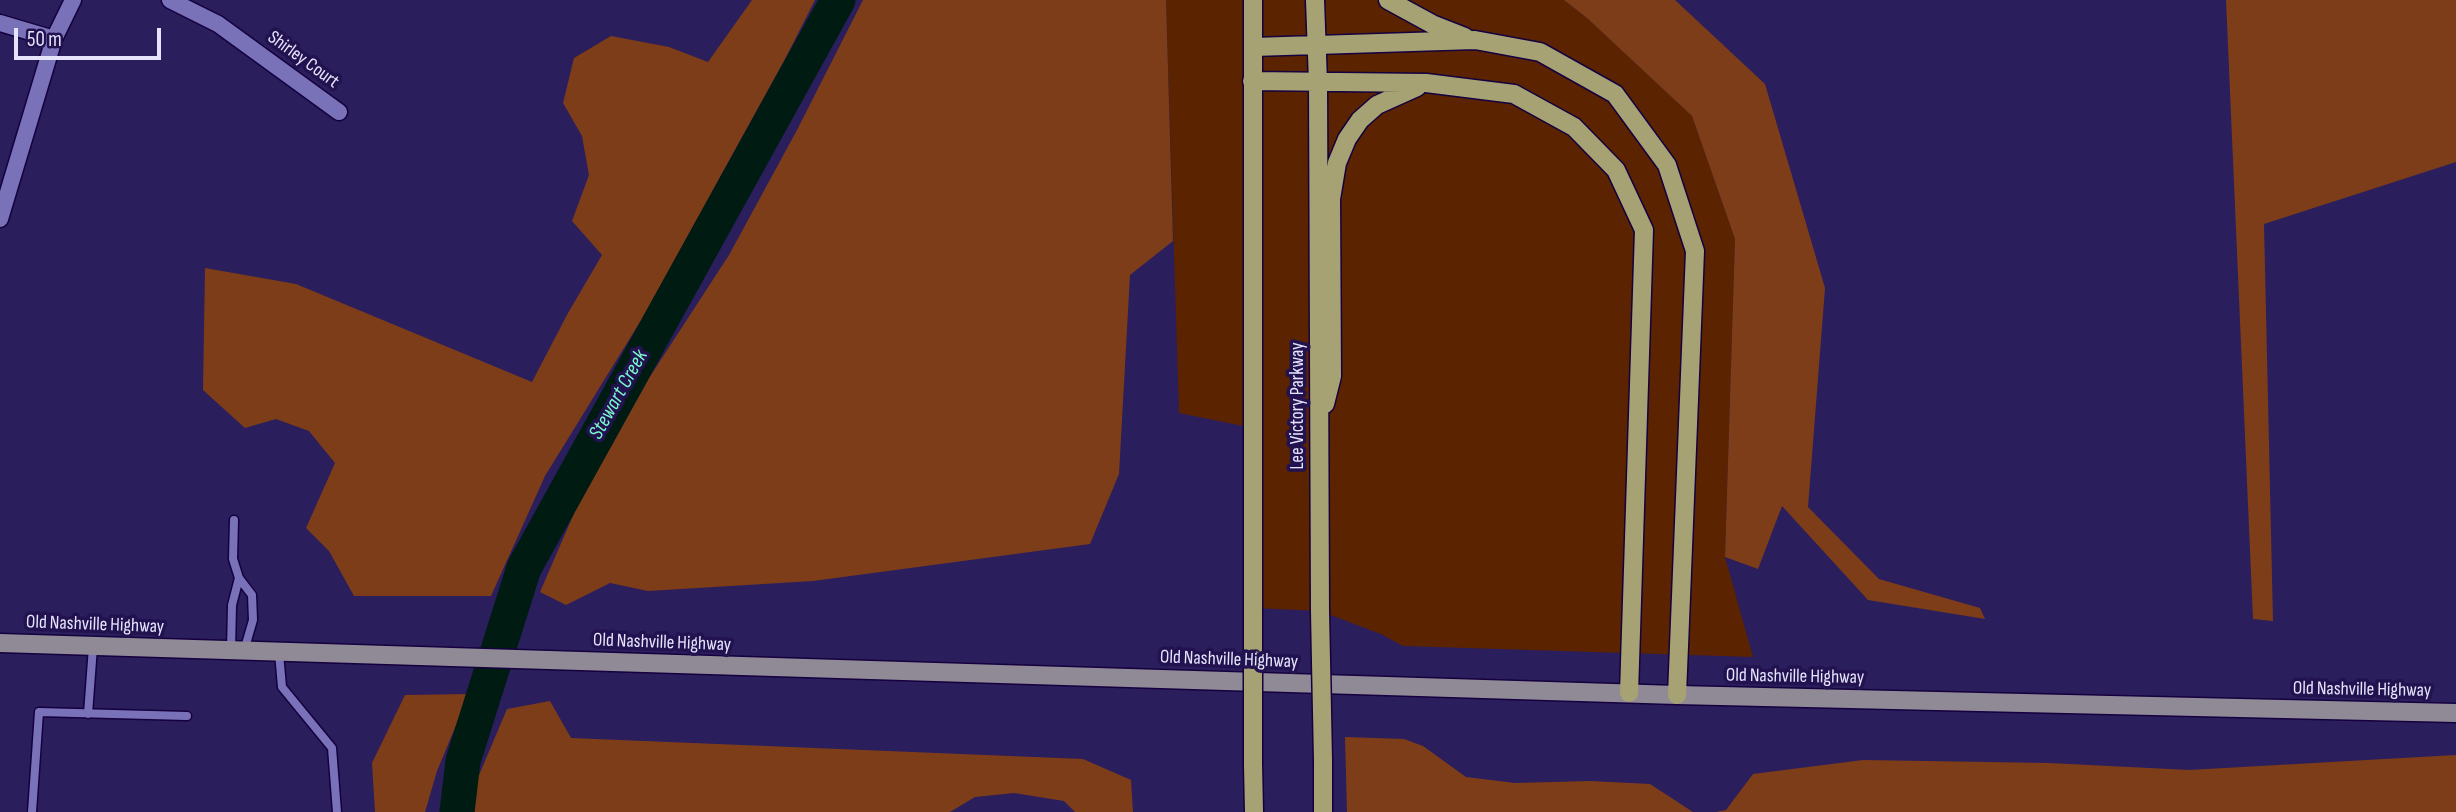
<!DOCTYPE html>
<html>
<head>
<meta charset="utf-8">
<style>
  body { margin:0 }
  #map { position:relative; width:2456px; height:812px; overflow:hidden; background:#2b1e5c; font-family:"Sofia Sans Condensed",sans-serif }
  canvas { display:block }
  .scale { position:absolute; left:14px; top:28px; width:147px; height:32px; box-sizing:border-box; border:4px solid #e5e4fb; border-top:0; padding-left:9px; font-size:21px; line-height:24px; white-space:nowrap; color:#e5e4fb; -webkit-text-stroke:5px #221350; paint-order:stroke }
</style>
</head>
<body>
<div id="map">
<canvas width="2456" height="812"></canvas>
<div class="scale">50 m</div>
</div>
<script>
const context = document.querySelector('canvas').getContext('2d');
context.lineJoin = 'round';
function fill(path, color) {
  context.fillStyle = color;
  context.fill(path, 'evenodd');
}
function toPath(rows) {
  const path = new Path2D();
  for (const r of rows) {
    path.moveTo(r[0], r[1]);
    for (let i = 2; i < r.length; i += 2) path.lineTo(r[i], r[i + 1]);
  }
  return path;
}
function trace(path, color, width, dash) {
  context.strokeStyle = color;
  context.lineWidth = width;
  context.lineCap = dash ? 'butt' : 'round';
  context.setLineDash(dash || []);
  context.stroke(path);
}
function write(font, color, halo, rows, align = 'center') {
  context.font = font + ' "Sofia Sans Condensed",sans-serif';
  context.lineWidth = 7;
  context.setLineDash([]);
  context.textBaseline = 'middle';
  context.strokeStyle = halo;
  context.fillStyle = color;
  for (const [text, x, y, turn = 0] of rows) {
    context.save();
    context.translate(x, y);
    context.rotate((+turn || 0) * Math.PI / 180);
    context.textAlign = isNaN(turn) ? turn : align;
    if (halo) context.strokeText(text, 0, 0);
    context.fillText(text, 0, 0);
    context.restore();
  }
}
const green = toPath([
  [1166,0,1564,0,1587,18,1692,116,1735,239,1725,557,1753,657,1403,646,1381,634,1320,611,1253,608,1253,428,1179,413]
]);
const forest = toPath([
  [752,0,815,0,785,59,643,317,545,476,491,596,354,596,329,551,306,528,335,463,309,431,276,419,245,428,203,390,205,268,296,284,532,382,568,313,602,255,572,221,589,175,582,136,563,103,574,58,611,36,669,47,708,62],
  [863,0,1166,0,1173,241,1130,275,1119,474,1090,544,813,581,648,591,610,583,566,605,540,592,575,511,649,378,729,255,797,130],
  [1564,0,1675,0,1765,84,1825,288,1808,507,1879,579,1980,608,1985,619,1868,600,1782,506,1758,569,1725,557,1735,239,1692,116,1587,18],
  [2226,0,2456,0,2456,162,2264,224,2273,621,2253,619],
  [469,694,437,771,425,812,375,812,372,763,405,695],
  [550,701,571,738,1083,759,1131,780,1133,812,1075,812,1064,801,1014,793,975,797,950,812,471,812,474,787,507,709],
  [1345,737,1404,739,1423,746,1466,777,1515,783,1590,781,1650,784,1693,812,1347,812],
  [2456,755,2456,812,1716,812,1726,810,1753,774,1863,760,2049,763,2189,770]
]);
const river = toPath([
  [457,812,463,761,524,568,838,0]
]);
const lane = toPath([
  [234,520,233,559,239,578,252,595,253,620,244,651],
  [231,651,232,605,239,578],
  [279,653,282,687,332,748,337,812],
  [88,714,93,647],
  [32,812,39,712,187,716]
]);
const street = toPath([
  [170,0,218,24,339,112],
  [0,23,54,39],
  [0,219,54,39,73,0]
]);
const secondary = toPath([
  [0,643,1677,695,2456,713]
]);
const primary = toPath([
  [1253,0,1253,608],
  [1315,0,1318,82,1320,611],
  [1388,0,1432,24,1465,37],
  [1253,47,1475,40,1540,52,1615,94,1667,165,1695,251,1677,695],
  [1252,81,1426,83,1514,94,1574,127,1616,170,1644,230,1629,693],
  [1325,404,1332,376,1331,199,1337,163,1347,139,1360,120,1377,105,1417,87],
  [1253,764,1254,812],
  [1323,812,1323,761]
]);
const primaryBridge = toPath([
  [1253,608,1253,764],
  [1320,611,1323,761]
]);
const streetNames = [
  ["Shirley Court",303,60,36],
  ["Lee Victory Parkway",1298,406,-90],
  ["Old Nashville Highway",95,625,2],
  ["Old Nashville Highway",662,643,2],
  ["Old Nashville Highway",1229,660,2],
  ["Old Nashville Highway",1795,677,1],
  ["Old Nashville Highway",2362,690,1]
];
const waterNames = [
  ["Stewart Creek",619,395,-61]
];
fill(green, '#5b2300');
fill(forest, '#7e3d19');
trace(river, '#001b11', 35);
trace(lane, '#15013f', 11);
trace(street, '#15013f', 19);
trace(secondary, '#15013f', 21);
trace(primary, '#15013f', 21);
trace(lane, '#7972b8', 8);
trace(street, '#7972b8', 16);
trace(secondary, '#908a96', 18);
trace(primary, '#a7a274', 18);
trace(primaryBridge, '#15013f', 21, []);
trace(primaryBridge, '#a7a274', 18);
write('19px', '#e5e4fb', '#221350', streetNames);
write('italic 21px', '#7af9cb', '#221350', waterNames);
</script>
</body>
</html>
